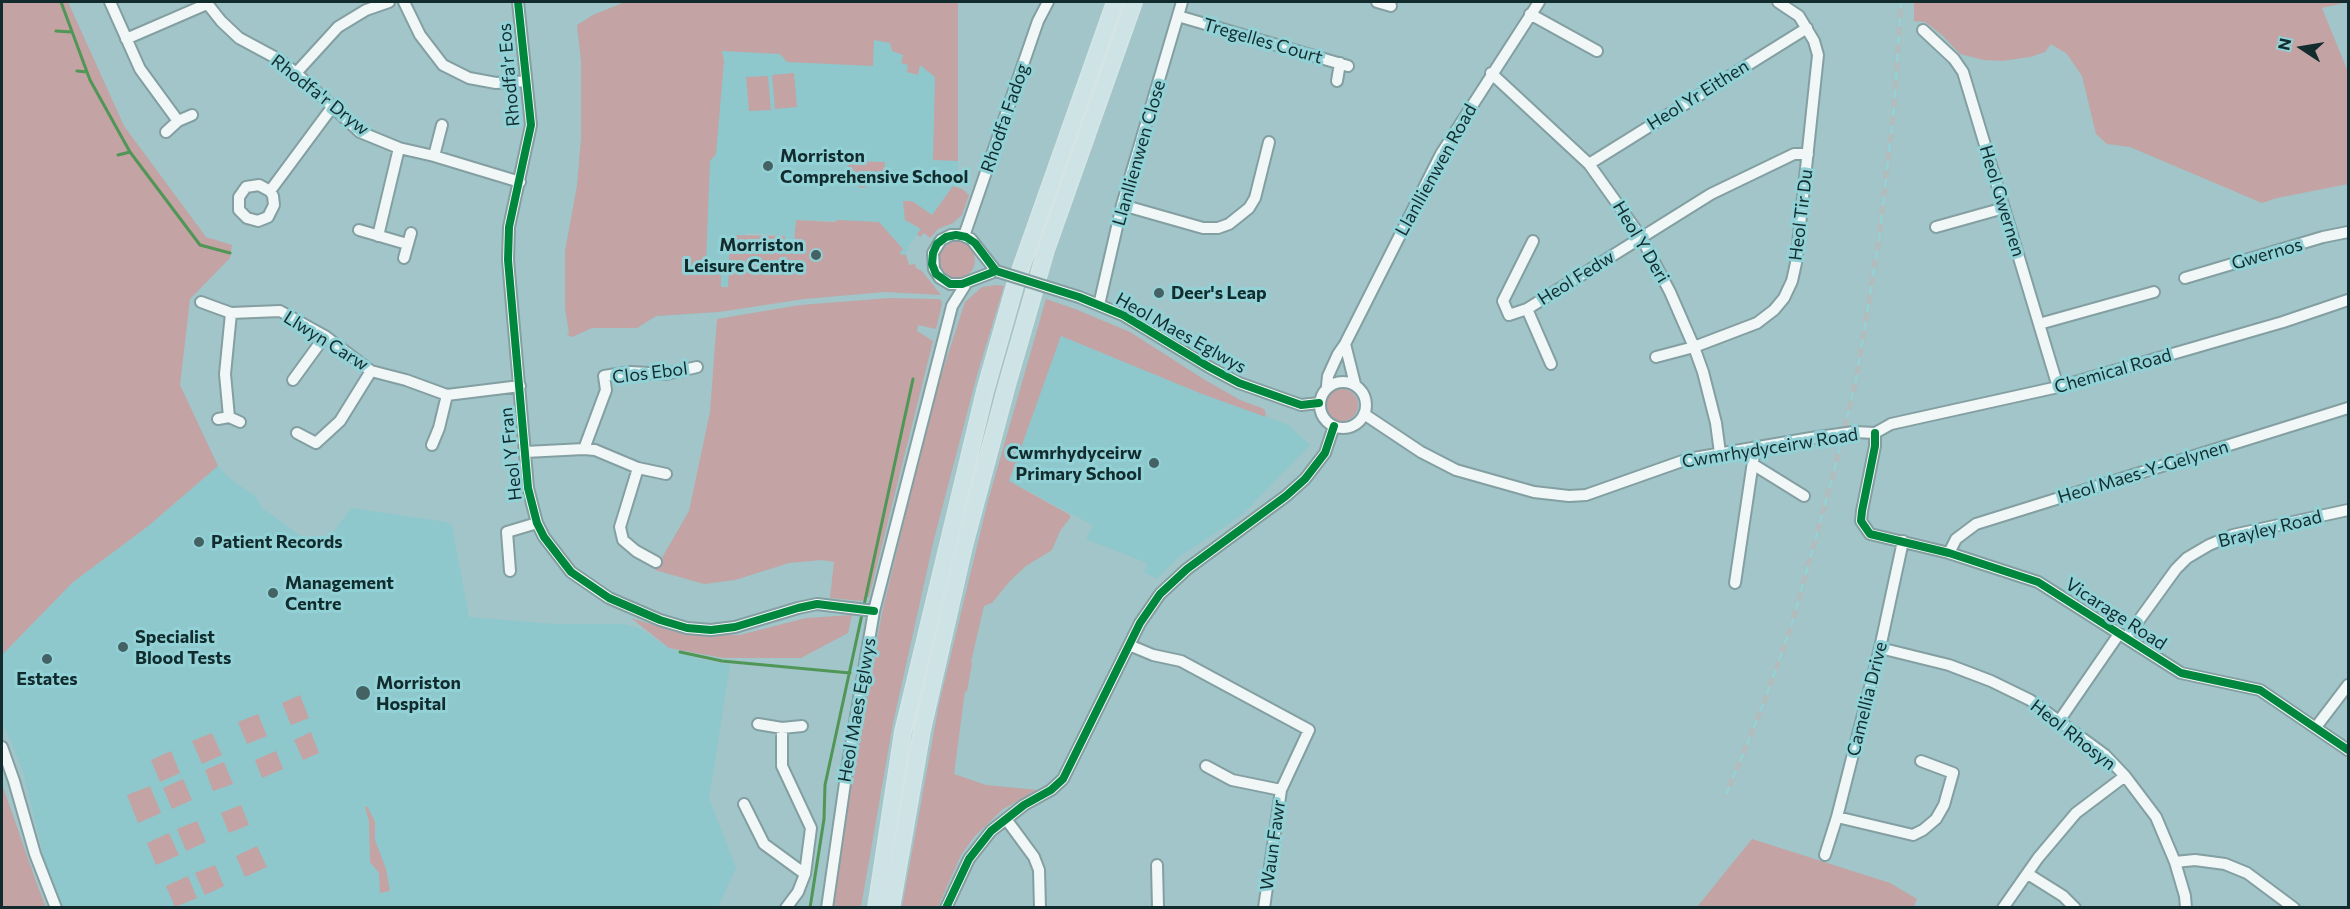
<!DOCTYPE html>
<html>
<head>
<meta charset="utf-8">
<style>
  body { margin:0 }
  #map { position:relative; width:2350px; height:909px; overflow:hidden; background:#a1c5c8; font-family:Commissioner,sans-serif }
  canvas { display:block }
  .frame { position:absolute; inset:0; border:3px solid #122c2e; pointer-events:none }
  .north { position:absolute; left:2272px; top:18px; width:60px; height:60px; -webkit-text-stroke:4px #92d2d7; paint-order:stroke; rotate:282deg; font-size:16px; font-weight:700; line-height:24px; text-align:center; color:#122c2e }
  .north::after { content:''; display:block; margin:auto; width:21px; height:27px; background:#122c2e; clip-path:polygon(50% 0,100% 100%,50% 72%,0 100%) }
</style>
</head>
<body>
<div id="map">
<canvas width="2350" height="909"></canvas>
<div class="frame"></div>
<div class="north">N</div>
</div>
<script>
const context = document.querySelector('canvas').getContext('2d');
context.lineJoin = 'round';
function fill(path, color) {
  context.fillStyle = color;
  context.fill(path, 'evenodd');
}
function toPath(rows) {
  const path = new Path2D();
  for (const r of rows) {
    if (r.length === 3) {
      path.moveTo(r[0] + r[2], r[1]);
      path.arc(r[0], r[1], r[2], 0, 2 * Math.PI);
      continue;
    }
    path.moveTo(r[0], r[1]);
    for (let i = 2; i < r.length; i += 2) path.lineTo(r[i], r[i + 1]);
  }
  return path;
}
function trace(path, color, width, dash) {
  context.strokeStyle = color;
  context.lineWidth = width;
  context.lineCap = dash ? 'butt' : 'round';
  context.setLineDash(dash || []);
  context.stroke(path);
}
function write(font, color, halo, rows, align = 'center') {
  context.font = font + ' Commissioner,sans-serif';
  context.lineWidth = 6;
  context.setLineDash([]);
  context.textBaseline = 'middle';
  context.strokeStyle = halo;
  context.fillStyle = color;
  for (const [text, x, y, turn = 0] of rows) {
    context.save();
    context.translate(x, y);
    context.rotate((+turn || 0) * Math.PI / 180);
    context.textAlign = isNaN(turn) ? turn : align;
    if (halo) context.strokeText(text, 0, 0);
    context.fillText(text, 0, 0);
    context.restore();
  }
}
const built = toPath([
  [625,2,958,2,958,171,952,189,908,247,906,255,899,253,903,249,878,222,796,220,795,243,785,243,784,235,746,233,746,236,730,235,728,288,720,288,719,312,656,316,637,328,592,328,572,337,567,335,569,333,565,308,565,251,577,186,581,139,581,61,577,25,593,15],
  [1061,335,1202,394,1287,424,1310,445,1243,514,1176,559,1157,579,1144,572,1147,563,1086,539,1093,525,1009,481],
  [218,466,229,478,256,497,261,507,320,550,351,508,446,522,452,526,469,617,555,624,623,624,639,628,669,648,699,659,730,665,709,798,736,868,718,907,63,907,49,880,23,771,2,721,2,655,73,582,147,527]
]);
const green = toPath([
  [2,2,68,2,124,126,206,237,232,245,230,258,190,299,180,385,218,466,147,527,73,582,2,655],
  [625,2,958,2,958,161,933,160,935,77,920,65,918,75,907,72,908,65,901,63,903,55,892,51,890,43,874,40,873,66,787,62,780,54,722,51,724,61,716,154,710,161,706,264,721,265,721,287,728,287,730,235,785,236,785,243,794,243,796,220,835,222,837,220,879,222,903,249,899,254,906,255,909,265,915,264,916,268,922,271,941,295,885,292,804,299,719,312,656,316,637,328,592,328,572,337,567,335,569,333,565,308,565,251,577,186,581,139,581,61,577,25,593,15],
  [1914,2,2348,2,2322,8,2348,72,2348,184,2277,198,2262,203,2130,147,2107,144,2096,134,2082,76,2067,54,2051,44,2045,52,2030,57,2002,61,1984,60,1960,54,1942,35,1925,22,1914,21],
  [794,73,797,107,775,109,772,75],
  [768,76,771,110,749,111,746,77],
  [845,161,885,162,884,170,864,188,859,187],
  [953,186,962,189,969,195,962,215,953,223,938,229,930,238,924,233,920,237,917,234,921,229,905,220,903,201,912,201,932,215],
  [957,260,18],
  [996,285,1004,286,977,375,934,539,893,723,861,907,834,908,843,825,882,613,933,401,965,302,982,287],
  [890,298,937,299,941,300,942,304,936,329,918,325,917,331,933,341,869,597,861,601,830,598,834,562,822,560,789,563,735,580,704,584,655,570,689,511,710,412,717,319,800,305],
  [1046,299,1075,309,1130,332,1205,380,1242,401,1262,408,1265,410,1266,417,1202,394,1061,336,1009,481,1070,515,1070,518,1060,531,1052,550,1026,566,1010,581,992,603,984,606,971,662,972,663,967,692,965,691,954,774,986,785,1038,790,1003,809,974,837,961,855,938,907,902,907,939,704,988,501],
  [1342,405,16],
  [852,615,848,633,801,658,723,658,669,648,631,618,686,635,740,635,806,618],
  [300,695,309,718,291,725,282,703],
  [258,714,267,736,247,744,238,722],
  [311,732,319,753,303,760,294,740],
  [212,733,222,755,202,764,192,741],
  [171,751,180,773,160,782,151,760],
  [276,751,283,769,262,778,255,760],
  [224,762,233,784,213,791,205,770],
  [183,779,192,800,172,809,163,788],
  [2,784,38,887,46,907,2,907],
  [150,786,161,813,138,823,127,795],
  [241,805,249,825,229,833,221,813],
  [367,806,375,822,375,840,386,869,390,891,380,893,379,873,370,862,369,821,365,807],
  [197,821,206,842,186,851,177,829],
  [169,833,179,855,156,865,147,843],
  [1752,839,1890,883,1917,899,1913,908,1697,907],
  [257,846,267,867,245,877,236,856],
  [215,865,224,886,205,895,195,873],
  [188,876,197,898,175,907,166,886]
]);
const stream = toPath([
  [61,2,90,80,130,152,200,245,230,253],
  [56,31,72,32],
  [77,71,87,72],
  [118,155,130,152],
  [680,652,722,661,850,673],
  [810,908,824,819,825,785,913,379]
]);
const minor = toPath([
  [110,2,140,69,178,121],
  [206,2,221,21,239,38,278,59,296,73,360,132,399,148,434,156,520,182],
  [404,2,420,35,443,65,469,78,496,83,526,81],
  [518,2,531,125,509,227,508,260,528,488,537,523,544,537,571,572,609,598,660,620,687,628,711,630,735,627,798,608,817,604,874,611],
  [1377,2,1391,6],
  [1530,14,1597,51],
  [1178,16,1348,66],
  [1923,30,1954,59,1963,72,2058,387],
  [126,39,207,4],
  [296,73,338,27,366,10,389,2],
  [1491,73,1589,164,1641,237,1670,292,1694,347,1703,372,1716,423,1720,453],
  [1337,81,1340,63],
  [166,132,178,121,192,115],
  [434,156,442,125],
  [1589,164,1807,28],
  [270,191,273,196,274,205,268,217,258,221,247,218,239,210,239,197,246,187,259,185,270,191,333,106],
  [1122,205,1203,228,1218,228,1229,224,1249,208,1255,198,1269,142],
  [1936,227,2004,208],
  [359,230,407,244],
  [951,235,961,235,971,239,996,271,962,284,950,284,940,278,934,269,933,253,941,240,951,235],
  [378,236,399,148],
  [964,236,1038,21,1048,2],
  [1533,241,1503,301,1509,315,1527,309,1711,194,1794,154,1808,154],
  [404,258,411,233],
  [2185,278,2323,237,2348,232],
  [1079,297,1123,315,1209,367,1239,383,1301,405,1319,403],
  [201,302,231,313,280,311,325,336,371,371,406,380,447,395,520,386],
  [1099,305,1122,205,1182,2],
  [1527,309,1551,364],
  [2039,324,2154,292],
  [1345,344,1355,384],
  [1656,357,1694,347,1757,323,1774,310,1784,298,1792,281,1796,263,1818,55,1814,41,1799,16,1778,2],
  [293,380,325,336],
  [1343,405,23],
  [1327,386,1328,376,1338,354,1345,344,1441,154,1539,2],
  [1364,414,1421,452,1456,470,1534,492,1569,496,1586,495,1688,459,1811,438],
  [229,417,225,374,231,313],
  [218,419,229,417,240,422],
  [1854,432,1875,433],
  [297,433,316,443,340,421,371,371],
  [1875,433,1875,446,1862,511,1861,521,1870,534,1949,553,2038,582,2181,673,2260,690,2348,750],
  [1875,433,1891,424,2058,387,2283,322,2348,300],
  [432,445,439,428,447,395],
  [584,449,606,390,604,376,630,372,666,374,697,367],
  [525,452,584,449,595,450,638,468,666,474],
  [1754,465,1804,496],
  [638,468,620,527,623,540,636,551,656,562],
  [1949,553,1956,539,1976,524,2348,408],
  [510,571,507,532,537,523],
  [1735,583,1755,448],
  [2126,638,2176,569,2187,558,2209,545,2233,535,2348,510],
  [1129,645,1153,655,1181,661,1309,730,1281,790],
  [1880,648,1949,665,1991,681,2030,700,2105,755,2125,776,2156,817,2175,862,2185,896,2186,908],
  [2059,721,2119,634],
  [758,724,782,728,802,726],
  [2316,727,2348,685],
  [782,728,782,766,811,828,805,874,798,892,786,908],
  [2,747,14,781,35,854,56,908],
  [1206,766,1232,780,1281,790,1264,908],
  [744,804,764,844,805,874],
  [1837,817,1913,835,1923,830,1936,819,1944,805,1953,773,1921,761],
  [1006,819,1034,857,1039,870,1040,908],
  [1825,855,1837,817,1880,648,1903,541],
  [2175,862,2195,860,2225,864,2247,873,2294,908],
  [1157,865,1158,908],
  [2028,874,2063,896,2075,908],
  [827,908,847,769,874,611,952,306,967,282],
  [946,908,969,859,991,831,1024,805,1051,790,1063,779,1140,623,1160,594,1187,569,1286,496,1305,479,1325,453,1334,426],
  [2003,908,2038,858,2076,813,2125,776]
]);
const highway = toPath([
  [876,908,903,732,985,391,1016,282,1115,2],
  [891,908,922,730,964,546,1007,385,1046,250,1134,2]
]);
const rail = toPath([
  [1726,795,1763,705,1792,624,1833,475,1856,380,1879,239,1894,108,1901,2]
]);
const minorBridge = toPath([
  [996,271,1079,297],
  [1811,438,1854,432]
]);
const cycleway = toPath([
  [518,2,531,125,509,227,508,260,528,488,537,523,544,537,571,572,609,598,660,620,687,628,711,630,735,627,798,608,817,604,874,611],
  [996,271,962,284,950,284,936,274,932,264,933,253,937,244,946,237,956,235,966,237,975,243,996,271,1079,297,1123,315,1209,367,1239,383,1301,405,1319,403],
  [1875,433,1875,446,1862,511,1861,521,1870,534,1949,553,2038,582,2181,673,2260,690,2348,750],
  [946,908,969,859,991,831,1024,805,1051,790,1063,779,1140,623,1160,594,1187,569,1286,496,1305,479,1325,453,1334,426]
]);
const markers = [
  [768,166,6,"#446264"],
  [816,255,6,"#446264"],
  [1159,293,6,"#446264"],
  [1154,463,6,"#446264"],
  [199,542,6,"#446264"],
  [273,593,6,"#446264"],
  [123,647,6,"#446264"],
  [47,659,6,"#446264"],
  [363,693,8,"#446264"]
];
const streetNames = [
  ["Tregelles Court",1263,41,16],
  ["Rhodfa'r Eos",509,75,-95],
  ["Rhodfa'r Dryw",320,95,38],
  ["Heol Yr Eithen",1698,95,-32],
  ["Rhodfa Fadog",1005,118,-71],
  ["Llanllienwen Close",1139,153,-74],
  ["Llanllienwen Road",1436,170,-61],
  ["Heol Gwernen",2002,201,73],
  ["Heol Tir Du",1801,215,-83],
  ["Heol Y Deri",1641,242,59],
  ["Gwernos",2267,254,-16],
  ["Heol Fedw",1576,278,-32],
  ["Heol Maes Eglwys",1181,333,29],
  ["Llwyn Carw",326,341,32],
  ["Chemical Road",2113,371,-16],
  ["Clos Ebol",650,373,-7],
  ["Cwmrhydyceirw Road",1770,448,-9],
  ["Heol Y Fran",511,454,-96],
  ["Heol Maes-Y-Gelynen",2143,472,-17],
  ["Brayley Road",2270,529,-14],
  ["Vicarage Road",2116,614,33],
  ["Camellia Drive",1867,699,-76],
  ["Heol Maes Eglwys",857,710,-80],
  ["Heol Rhosyn",2073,735,38],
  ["Waun Fawr",1273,845,-82]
];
const poiNames = [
  ["Morriston",780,156],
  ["Comprehensive School",780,177],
  ["Morriston",804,245,"right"],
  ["Leisure Centre",804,266,"right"],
  ["Deer's Leap",1171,293],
  ["Cwmrhydyceirw",1142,453,"right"],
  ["Primary School",1142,474,"right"],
  ["Patient Records",211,542],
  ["Management",285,583],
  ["Centre",285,604],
  ["Specialist",135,637],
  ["Blood Tests",135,658],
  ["Estates",47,679,"center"],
  ["Morriston",376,683],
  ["Hospital",376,704]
];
fill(built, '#8ec8cc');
fill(green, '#c3a3a3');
trace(stream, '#509656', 3);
trace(minor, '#839fa1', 14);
trace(highway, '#d5e5e6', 18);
trace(minor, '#f1f6f7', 10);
trace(highway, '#cee3e5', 15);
trace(rail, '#b2bcbd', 5);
trace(rail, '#92d2d7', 3, [9]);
trace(minorBridge, '#839fa1', 14, []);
trace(minorBridge, '#f1f6f7', 10);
trace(cycleway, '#00873e', 8);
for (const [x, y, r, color] of markers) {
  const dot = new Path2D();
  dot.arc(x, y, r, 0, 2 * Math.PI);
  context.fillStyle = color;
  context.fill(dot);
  trace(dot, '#92d2d7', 2);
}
write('18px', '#122c2e', '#92d2d7', streetNames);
write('bold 18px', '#122c2e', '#92d2d7', poiNames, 'left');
</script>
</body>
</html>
